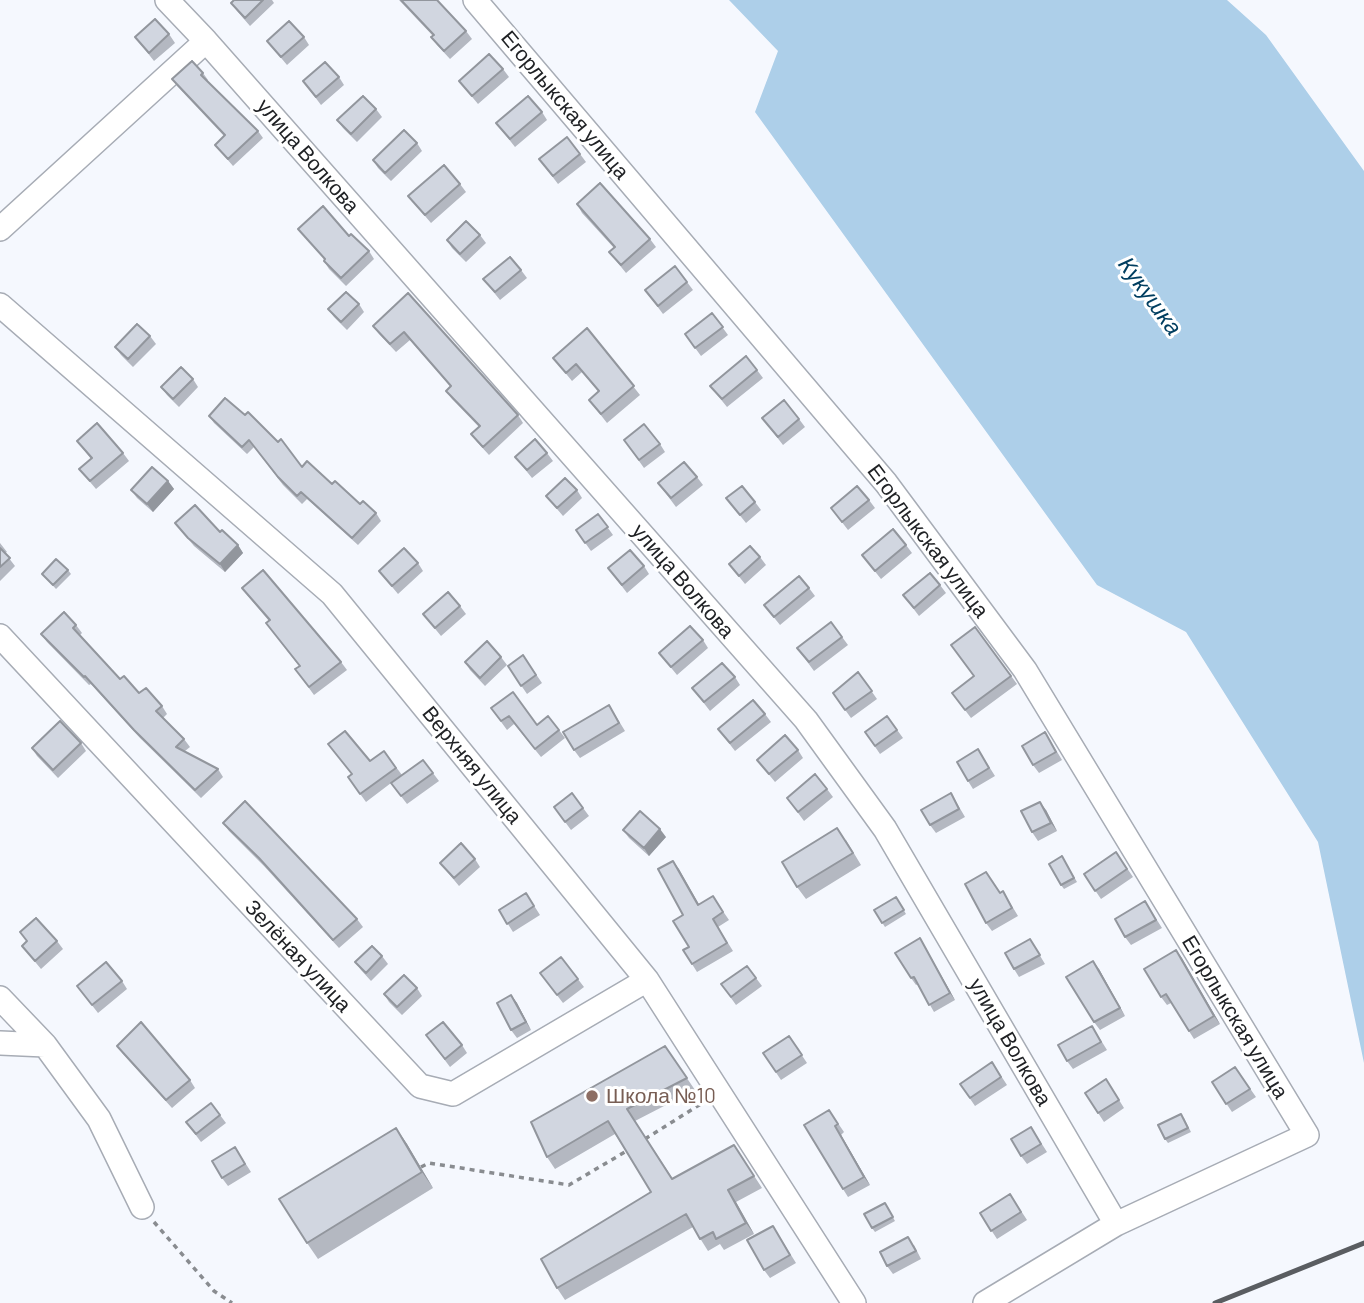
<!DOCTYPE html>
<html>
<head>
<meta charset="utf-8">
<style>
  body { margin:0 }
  canvas { display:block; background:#f5f8fe }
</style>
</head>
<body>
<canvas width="1364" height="1303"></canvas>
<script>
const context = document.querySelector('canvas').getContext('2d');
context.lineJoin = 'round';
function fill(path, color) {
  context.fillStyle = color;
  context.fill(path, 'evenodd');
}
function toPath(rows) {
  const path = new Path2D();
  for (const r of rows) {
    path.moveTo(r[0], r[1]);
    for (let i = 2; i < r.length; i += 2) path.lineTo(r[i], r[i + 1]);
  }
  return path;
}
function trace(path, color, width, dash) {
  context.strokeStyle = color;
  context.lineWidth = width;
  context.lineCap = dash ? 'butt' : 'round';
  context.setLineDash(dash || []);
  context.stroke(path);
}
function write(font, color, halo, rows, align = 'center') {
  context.font = font + ' Barlow,sans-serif';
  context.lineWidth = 6;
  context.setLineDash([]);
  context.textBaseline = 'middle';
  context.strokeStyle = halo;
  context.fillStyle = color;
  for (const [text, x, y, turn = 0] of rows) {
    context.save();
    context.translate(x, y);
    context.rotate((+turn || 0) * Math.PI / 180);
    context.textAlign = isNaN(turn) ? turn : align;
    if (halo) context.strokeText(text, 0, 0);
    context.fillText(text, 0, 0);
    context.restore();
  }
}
const water = toPath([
  [729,0,1227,0,1266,35,1364,171,1364,1063,1318,842,1186,632,1097,585,755,112,778,51]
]);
const path = toPath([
  [645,1139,704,1102],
  [421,1167,429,1163,569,1185,630,1149],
  [154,1222,214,1291,232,1303]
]);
const street = toPath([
  [167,0,206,41,806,720,885,829,1116,1224],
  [475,0,886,483,1025,670,1307,1135,1116,1224,985,1303],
  [0,229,206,41],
  [0,305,332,594,647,980,854,1303],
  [0,636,420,1086,453,1094,647,980],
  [0,998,45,1045,99,1119,142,1207],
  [0,1043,45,1045]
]);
const rail = toPath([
  [1215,1303,1364,1243]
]);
const wall = toPath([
  [234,0,272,0,274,3,250,26,237,11,231,3],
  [399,0,437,0,466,31,472,39,450,59,437,45,431,37,433,36],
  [169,34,175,43,154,61,135,37],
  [304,37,309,45,287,65,267,41],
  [503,69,509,77,478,104,459,81],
  [203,73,208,80,207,81,258,131,263,138,233,166,215,145,224,136,177,86,172,79],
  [339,77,344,85,321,105,303,81],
  [376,109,382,117,357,142,343,128,337,120],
  [542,112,547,120,515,147,496,123],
  [417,143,422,151,391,181,378,168,373,160],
  [580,154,586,162,558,184,539,159],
  [460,184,466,192,431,223,408,196],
  [577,204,650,239,656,247,626,273,609,252,614,248,582,213],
  [298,229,349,236,369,251,374,259,346,286,329,269,324,261,325,260],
  [480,235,486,243,466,262,452,248,447,240],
  [521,270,527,278,500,300,483,279],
  [687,282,693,290,663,314,645,290],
  [408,293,518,415,523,423,489,455,477,442,471,434,479,427,452,399,446,391,451,387,410,340,396,352,379,334,373,326],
  [359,304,364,312,347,330,334,317,328,309],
  [712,313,728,335,701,356,685,334],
  [587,328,640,395,607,423,589,400,599,392,582,372,572,381,553,358],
  [150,336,156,344,133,367,121,355,115,347],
  [757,370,763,378,727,407,710,386],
  [193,379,198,387,179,407,167,395,161,387],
  [209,416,332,484,360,504,376,513,381,521,358,545,307,499,302,504,283,485,254,447,247,454,214,423],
  [762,418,799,419,805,427,783,445],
  [624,440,660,444,665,452,644,468],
  [77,441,123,453,129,461,96,489,79,469,91,459],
  [547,453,553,461,532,478,515,457],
  [697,477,703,485,676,507,658,483],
  [168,481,174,489,153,512,137,498,131,490],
  [577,490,582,498,563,516,546,496],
  [726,498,755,502,761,510,746,523],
  [869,500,875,508,848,530,831,508],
  [598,514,613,535,591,551,576,530],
  [175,523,220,532,238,545,243,553,225,572,194,546],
  [0,543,7,552,5,553,15,566,0,581],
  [906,545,912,553,881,579,862,555],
  [760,557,766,565,745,584,729,564],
  [418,563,423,571,398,594,379,571],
  [644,566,649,574,627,593,608,568],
  [68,570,71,574,56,589,42,574],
  [940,585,946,593,919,616,903,595],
  [242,588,341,662,347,670,314,695,295,669,299,666,266,623,269,621,248,596],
  [809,588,815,596,780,625,764,605],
  [460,606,466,614,441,636,423,614],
  [831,622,848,645,814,671,797,648],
  [76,625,82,633,80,635,120,679,139,693,162,706,167,714,163,718,184,739,190,747,185,751,218,769,223,777,201,798,140,738,91,684,89,685,47,642,41,634],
  [975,627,1017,684,971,718,952,693,974,676],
  [703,640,708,648,677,675,659,653],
  [523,655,542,683,527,694,508,666],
  [501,657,507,665,485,686,470,670,465,662],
  [858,672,877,699,851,718,833,693],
  [735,677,740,685,710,711,692,688],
  [491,708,537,725,559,730,565,738,541,757,514,724,507,730],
  [614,713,625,731,580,758,574,750],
  [765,714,771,722,735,751,718,729],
  [887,716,903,738,880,754,865,732],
  [1050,740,1062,760,1039,773,1033,765],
  [81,743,86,751,58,778,37,756,32,748],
  [328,744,370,761,384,751,402,775,423,760,439,781,407,804,391,783,366,802,348,777,352,774],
  [978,749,995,776,973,789,968,781],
  [798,750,803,758,775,782,757,760],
  [827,789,833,797,804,821,787,798],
  [572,793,589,816,571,830,554,807],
  [951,793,965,817,936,833,930,825],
  [1046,810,1057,831,1038,841,1032,832],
  [223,823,357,919,363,927,339,948,264,866,229,831],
  [623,830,666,837,649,856,629,838],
  [846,840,861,865,806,899,797,887],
  [1116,852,1133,877,1101,899,1084,874],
  [475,859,480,867,459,886,440,863],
  [673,861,699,905,718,904,729,920,718,927,733,951,697,972,692,964],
  [1065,861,1077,882,1064,889,1061,885],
  [986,872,1000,893,1003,891,1018,916,992,931,986,923],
  [526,893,540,915,513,932,499,910],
  [896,897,906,914,885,927,874,910],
  [1145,901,1162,928,1131,945,1125,937],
  [20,932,57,941,63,949,41,969,22,946,27,941],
  [920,938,955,1000,934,1012,918,984,916,985,911,978],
  [1030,939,1045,964,1019,977,1014,969],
  [1176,950,1220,1024,1194,1039,1171,1003,1167,1005,1161,997],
  [382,956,388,964,371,981,361,970,355,962],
  [561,957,584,987,563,1003,540,973],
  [747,966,762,986,736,1005,721,984],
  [1099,969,1125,1016,1100,1030,1094,1022],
  [122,981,127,989,98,1013,77,986],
  [417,988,422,996,402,1015,389,1002,384,994],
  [511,995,517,1003,531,1030,517,1038,511,1030],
  [1092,1026,1107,1050,1073,1069,1067,1061],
  [426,1035,462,1045,467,1053,450,1067],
  [789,1036,807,1063,781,1080,763,1053],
  [117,1046,190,1080,195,1088,172,1108,123,1054],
  [665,1046,695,1090,635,1121,673,1179,734,1145,762,1188,736,1202,754,1234,724,1250,720,1244,708,1251,693,1227,565,1300,557,1288,651,1192,615,1134,555,1169,547,1157],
  [992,1062,1007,1085,975,1106,960,1084],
  [1235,1067,1256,1097,1232,1112,1212,1082],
  [1106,1079,1124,1108,1104,1122,1085,1093],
  [829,1110,844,1132,841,1135,870,1185,848,1197,843,1189],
  [220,1115,226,1123,201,1142,186,1122],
  [1184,1118,1191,1132,1168,1143,1165,1139],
  [1031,1127,1047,1152,1027,1164,1021,1156],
  [396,1128,407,1144,433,1188,318,1259,307,1243],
  [235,1147,251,1172,228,1186,222,1178],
  [1010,1194,1027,1220,997,1239,980,1213],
  [885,1203,895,1221,875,1232,872,1228],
  [773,1226,796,1263,770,1278,764,1270],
  [914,1245,921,1259,893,1274,887,1266]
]);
const shadedWall = toPath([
  [168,481,174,489,153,512,147,504],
  [238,545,243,553,225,572,220,564],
  [1040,802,1046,810,1057,831,1051,823],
  [660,829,666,837,649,856,644,848],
  [673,861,679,869,704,913,698,905],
  [920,938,924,945,955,1000,950,993],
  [1176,950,1182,958,1220,1024,1214,1016],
  [1093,961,1099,969,1125,1016,1120,1008],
  [511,995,517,1003,531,1030,526,1022],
  [835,1126,841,1135,870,1185,864,1177],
  [396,1128,407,1144,433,1188,422,1172],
  [728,1190,736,1202,754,1234,746,1223]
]);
const building = toPath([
  [234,0,263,0,245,18,231,3,234,0],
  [401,0,437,0,466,31,444,51,431,37,434,35,401,0],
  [155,19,169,34,149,53,135,37,155,19],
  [289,21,304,37,281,57,267,41,289,21],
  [489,54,503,69,472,96,459,81,489,54],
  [192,61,203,73,201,75,258,131,228,159,215,145,225,135,172,79,192,61],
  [325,62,339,77,316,97,303,81,325,62],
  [363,96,376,109,351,134,337,120,363,96],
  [528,96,542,112,510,139,496,123,528,96],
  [404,130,417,143,385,173,373,160,404,130],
  [567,137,580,154,553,176,539,159,567,137],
  [444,165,460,184,425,215,408,196,444,165],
  [600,183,650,239,621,265,609,252,615,247,577,204,600,183],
  [323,206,349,236,351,234,369,251,341,278,324,261,325,259,298,229,323,206],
  [466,221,480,235,460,254,447,240,466,221],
  [510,257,521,270,495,292,483,279,510,257],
  [675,266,687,282,658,306,645,290,675,266],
  [346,292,359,304,341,322,328,309,346,292],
  [408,293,518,415,483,447,471,434,480,426,446,391,451,386,404,332,390,344,373,326,408,293],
  [712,313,723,327,695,348,685,334,712,313],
  [137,324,150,336,128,359,115,347,137,324],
  [587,328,634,386,601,414,589,400,599,391,576,364,566,373,553,358,587,328],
  [746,356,757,370,722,399,710,386,746,356],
  [181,367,193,379,173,399,161,387,181,367],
  [225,398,245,415,248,412,278,442,281,439,302,467,307,461,332,484,335,481,360,504,363,501,376,513,352,538,301,492,297,496,278,477,249,440,242,447,209,416,225,398],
  [784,400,799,419,778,437,762,418,784,400],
  [97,423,123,453,90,481,79,469,92,458,77,441,97,423],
  [644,424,660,444,639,460,624,440,644,424],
  [535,439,547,453,527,470,515,457,535,439],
  [684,462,697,477,671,498,658,483,684,462],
  [152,467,168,481,147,504,131,490,152,467],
  [565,478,577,490,557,508,546,496,565,478],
  [742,486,755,502,740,515,726,498,742,486],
  [857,486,869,500,842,522,831,508,857,486],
  [195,505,220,532,222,530,238,545,220,564,188,538,175,523,195,505],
  [598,514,608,527,585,543,576,530,598,514],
  [893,529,906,545,875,571,862,555,893,529],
  [750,546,760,557,739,576,729,564,750,546],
  [0,548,10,558,0,567,0,548],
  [404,548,418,563,392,586,379,571,404,548],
  [630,550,644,566,622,585,608,568,630,550],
  [56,559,68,570,53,585,42,574,56,559],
  [263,570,341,662,309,687,295,669,300,666,266,623,270,620,242,588,263,570],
  [930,573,940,585,914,608,903,595,930,573],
  [799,576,809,588,774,617,764,605,799,576],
  [448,592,460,606,435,628,423,614,448,592],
  [64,612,76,625,73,628,120,679,124,676,139,693,146,688,162,706,156,711,184,739,176,747,218,769,195,790,134,730,85,676,84,677,41,634,64,612],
  [831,622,842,637,809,662,797,648,831,622],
  [690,626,703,640,671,667,659,653,690,626],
  [975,627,1011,676,965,710,952,693,974,676,951,645,975,627],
  [487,641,501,657,480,678,465,662,487,641],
  [523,655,536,675,521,686,508,666,523,655],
  [722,663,735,677,704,702,692,688,722,663],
  [858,672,872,691,845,710,833,693,858,672],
  [513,692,537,725,548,716,559,730,535,749,509,716,501,721,491,708,513,692],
  [753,700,765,714,730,743,718,729,753,700],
  [609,705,619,723,574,750,563,732,609,705],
  [887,716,897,730,875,746,865,732,887,716],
  [60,721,81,743,53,770,32,748,60,721],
  [345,731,370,761,384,751,396,768,360,794,348,777,352,774,328,744,345,731],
  [1045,732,1056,752,1033,765,1022,746,1045,732],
  [785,735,798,750,769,774,757,760,785,735],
  [978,749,989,768,968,781,957,762,978,749],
  [423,760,433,773,401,796,391,783,423,760],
  [815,774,827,789,798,812,787,798,815,774],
  [572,793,583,808,565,822,554,807,572,793],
  [951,793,959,809,930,825,921,810,951,793],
  [245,801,357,919,333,940,259,858,223,823,245,801],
  [1040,802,1051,823,1032,832,1021,811,1040,802],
  [640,811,660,829,644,848,623,830,640,811],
  [837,828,853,853,797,887,782,862,837,828],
  [461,843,475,859,454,878,440,863,461,843],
  [1116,852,1127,869,1095,891,1084,874,1116,852],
  [1062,856,1074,878,1061,885,1049,864,1062,856],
  [673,861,698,905,713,896,723,912,713,919,727,943,692,964,683,950,689,947,673,921,683,915,658,869,673,861],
  [986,872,1000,893,1003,891,1012,908,986,923,965,884,986,872],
  [526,893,534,906,507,924,499,910,526,893],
  [896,897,904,910,882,923,874,910,896,897],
  [1145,901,1156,920,1125,937,1115,919,1145,901],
  [36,918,57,941,35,961,22,946,27,941,20,932,36,918],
  [920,938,950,993,929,1005,914,977,911,978,895,953,920,938],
  [1030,939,1040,955,1014,969,1005,953,1030,939],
  [372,946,382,956,366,973,355,962,372,946],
  [1176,950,1214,1016,1189,1031,1166,994,1161,997,1144,969,1176,950],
  [561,957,578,979,557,995,540,973,561,957],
  [1093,961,1120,1008,1094,1022,1066,977,1093,961],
  [106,962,122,981,92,1005,77,986,106,962],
  [747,966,756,978,731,997,721,984,747,966],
  [404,975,417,988,397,1007,384,994,404,975],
  [511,995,526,1022,511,1030,497,1003,511,995],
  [141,1022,190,1080,166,1100,117,1046,141,1022],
  [443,1022,462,1045,445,1059,426,1035,443,1022],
  [1092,1026,1101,1042,1067,1061,1058,1045,1092,1026],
  [789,1036,802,1055,776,1072,763,1053,789,1036],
  [665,1046,687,1078,627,1109,672,1179,734,1145,754,1176,728,1190,746,1223,716,1239,713,1232,700,1239,686,1214,557,1288,541,1259,651,1192,608,1121,547,1157,531,1122,665,1046],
  [992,1062,1001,1077,970,1098,960,1084,992,1062],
  [1235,1067,1250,1089,1226,1104,1212,1082,1235,1067],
  [1106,1079,1119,1100,1098,1113,1085,1093,1106,1079],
  [211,1103,220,1115,196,1134,186,1122,211,1103],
  [829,1110,838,1124,835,1126,864,1177,843,1189,804,1125,829,1110],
  [1181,1114,1188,1128,1165,1139,1158,1125,1181,1114],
  [1031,1127,1041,1144,1021,1156,1011,1139,1031,1127],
  [396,1128,422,1172,307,1243,279,1199,396,1128],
  [235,1147,245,1164,222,1178,212,1161,235,1147],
  [1010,1194,1021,1212,991,1231,980,1213,1010,1194],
  [885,1203,893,1217,872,1228,864,1214,885,1203],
  [773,1226,790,1255,764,1270,747,1240,773,1226],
  [908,1237,916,1251,887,1266,880,1252,908,1237]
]);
const markers = [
  [592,1096,7,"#8d6e63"]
];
const streetNames = [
  ["Егорлыкская улица",565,105,50],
  ["улица Волкова",308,156,49],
  ["Егорлыкская улица",928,541,53],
  ["улица Волкова",683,581,49],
  ["Верхняя улица",472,765,51],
  ["Зелёная улица",298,956,47],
  ["Егорлыкская улица",1235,1017,59],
  ["улица Волкова",1010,1042,60]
];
const educationNames = [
  ["Школа №10",606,1096]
];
const waterNames = [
  ["Кукушка",1150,296,54]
];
fill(water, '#adcfe9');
trace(street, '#a7acb5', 26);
trace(path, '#898c90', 3.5, [5, 5]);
trace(street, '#fff', 23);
trace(rail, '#5a5d61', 5);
fill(wall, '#b4b8c1');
fill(shadedWall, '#92969d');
fill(building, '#d1d6e0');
trace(building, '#92969d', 2);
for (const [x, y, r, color] of markers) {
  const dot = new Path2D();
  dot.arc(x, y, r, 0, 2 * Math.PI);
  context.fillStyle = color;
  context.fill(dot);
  trace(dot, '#fff', 2.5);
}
write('21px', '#202225', '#fff', streetNames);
write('21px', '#785e54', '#fff', educationNames, 'left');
write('italic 23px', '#003e60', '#fff', waterNames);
</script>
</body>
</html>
